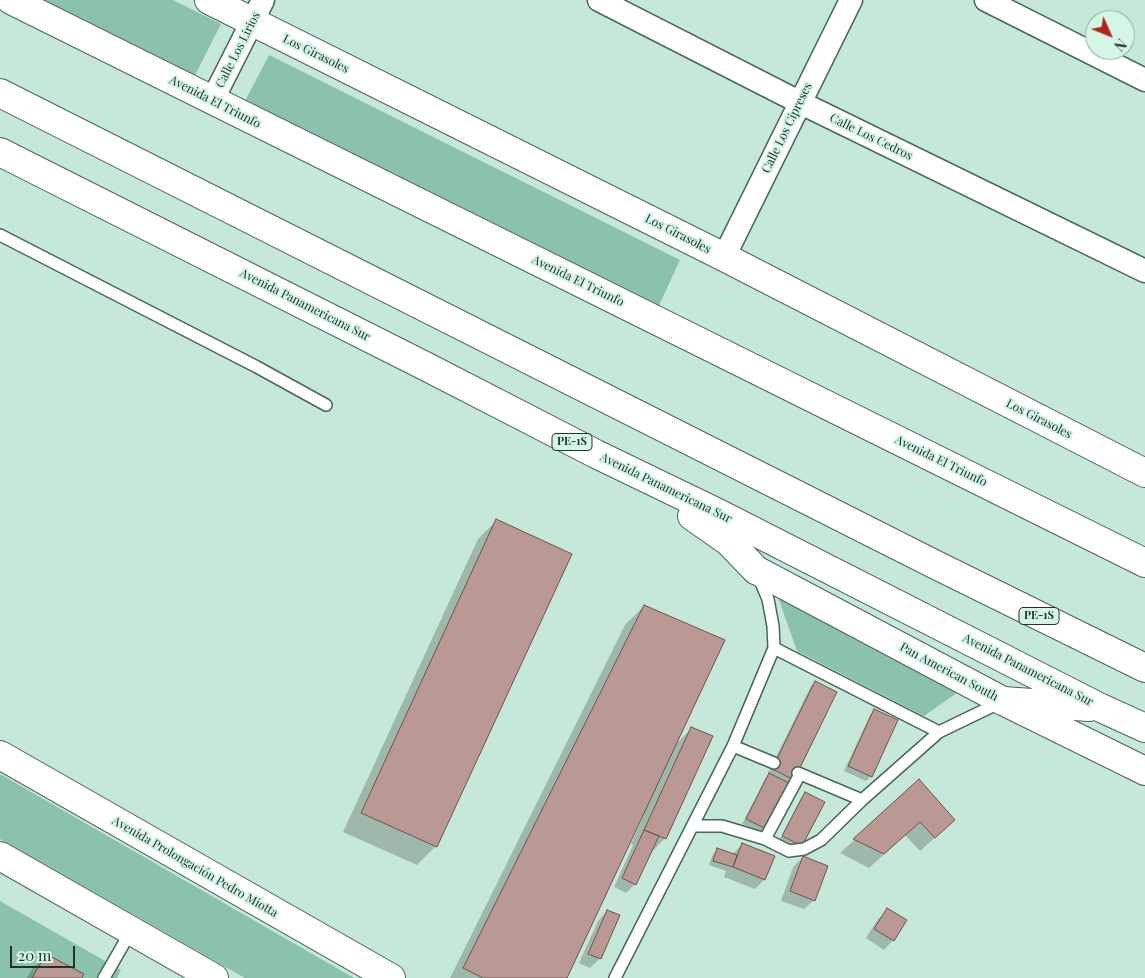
<!DOCTYPE html>
<html>
<head>
<meta charset="utf-8">
<style>
  body { margin:0 }
  #map { position:relative; width:1145px; height:978px; overflow:hidden; background:#c6e8d8; font-family:"Playfair Display",serif }
  canvas { display:block }
  .north { position:absolute; left:1085px; top:10px; width:50px; height:50px; box-sizing:border-box; background:#d3f6e5; border:1px solid #8da89b; border-radius:50%; rotate:134deg; font-size:14px; font-weight:700; line-height:20px; text-align:center; color:#25322c }
  .north::after { content:''; display:block; margin:auto; width:18px; height:22px; background:#b3241d; clip-path:polygon(50% 0,100% 100%,50% 72%,0 100%) }
  .scale { position:absolute; left:10px; top:946px; width:65px; height:22px; box-sizing:border-box; border:2px solid #25322c; border-top:0; padding-left:6px; font-size:15px; line-height:18px; white-space:nowrap; color:#25322c; -webkit-text-stroke:4px #d3f6e5; paint-order:stroke }
</style>
</head>
<body>
<div id="map">
<canvas width="1145" height="978"></canvas>
<div class="north">N</div>
<div class="scale">20 m</div>
</div>
<script>
const context = document.querySelector('canvas').getContext('2d');
context.lineJoin = 'round';
function fill(path, color) {
  context.fillStyle = color;
  context.fill(path, 'evenodd');
}
function toPath(rows) {
  const path = new Path2D();
  for (const r of rows) {
    path.moveTo(r[0], r[1]);
    for (let i = 2; i < r.length; i += 2) path.lineTo(r[i], r[i + 1]);
  }
  return path;
}
function trace(path, color, width, dash) {
  context.strokeStyle = color;
  context.lineWidth = width;
  context.lineCap = dash ? 'butt' : 'round';
  context.setLineDash(dash || []);
  context.stroke(path);
}
function write(font, color, halo, rows, align = 'center') {
  context.font = font + ' "Playfair Display",serif';
  context.lineWidth = 4;
  context.setLineDash([]);
  context.textBaseline = 'middle';
  context.strokeStyle = halo;
  context.fillStyle = color;
  for (const [text, x, y, turn = 0] of rows) {
    context.save();
    context.translate(x, y);
    context.rotate((+turn || 0) * Math.PI / 180);
    context.textAlign = isNaN(turn) ? turn : align;
    if (halo) context.strokeText(text, 0, 0);
    context.fillText(text, 0, 0);
    context.restore();
  }
}
const green = toPath([
  [28,0,173,0,221,24,191,83],
  [269,55,680,260,655,314,243,105],
  [778,597,961,690,924,716,797,651],
  [0,774,354,978,245,978,0,839],
  [0,901,121,970,117,978,0,978]
]);
const shadow = toPath([
  [497,520,571,554,435,847,417,865,343,832,478,539],
  [644,606,675,745,692,728,665,838,651,853,635,884,626,893,614,887,633,845,631,844,644,815,642,814,565,978,450,978,625,625],
  [815,682,793,779,763,833,742,824,765,779,769,774,768,773,811,686],
  [874,711,871,776,866,781,844,771,870,715],
  [919,781,939,834,920,851,905,835,869,868,840,853],
  [805,793,823,802,797,850,779,841,801,798],
  [742,844,764,880,755,889,724,877,726,871,709,865,713,854,717,850,733,854],
  [803,857,814,900,804,909,781,901,793,867],
  [888,910,893,940,884,950,866,938,878,919],
  [607,911,600,958,590,968,579,963,598,921],
  [46,955,80,978,27,978,32,969]
]);
const building = toPath([
  [496,519,572,554,437,847,361,813,496,519],
  [644,605,725,640,567,978,483,978,463,968,644,605],
  [815,681,837,692,794,780,772,769,815,681],
  [874,709,898,720,872,777,848,766,874,709],
  [691,727,713,736,666,839,644,830,691,727],
  [769,773,791,784,768,830,746,819,769,773],
  [919,779,955,820,935,838,920,822,884,854,853,839,919,779],
  [805,792,825,802,802,846,782,836,805,792],
  [644,830,659,836,636,885,622,878,644,830],
  [742,843,775,856,765,880,733,867,742,843],
  [717,848,737,855,733,867,713,861,717,848],
  [803,856,828,866,815,901,790,891,803,856],
  [887,908,907,920,894,941,874,929,887,908],
  [607,910,620,915,601,959,588,954,607,910],
  [46,954,84,974,82,978,32,978,46,954]
]);
const lane = toPath([
  [0,235,257,367,326,405],
  [759,578,768,599,773,626,774,648,939,732,1001,702],
  [733,746,774,763],
  [798,773,862,800,939,732],
  [693,826,722,826,765,839,789,851,804,849,821,840,862,800],
  [765,839,800,774],
  [104,978,131,931],
  [615,978,733,746,774,648]
]);
const street = toPath([
  [599,0,799,102,1145,271],
  [986,0,1145,80],
  [212,101,263,0],
  [724,257,851,0]
]);
const secondary = toPath([
  [11,0,1145,563],
  [209,0,724,257,1145,473],
  [756,570,1003,701,1145,771],
  [0,755,391,978],
  [0,856,214,978]
]);
const highway = toPath([
  [0,93,934,564,1145,668],
  [0,152,427,367,596,454,718,513,1101,708,1145,728],
  [692,516,729,542,756,570],
  [1003,701,1089,707]
]);
const shields = [
  [572,442,40],
  [1039,616,40]
];
const shieldNames = [
  ["PE-1S",572,442],
  ["PE-1S",1039,616]
];
const streetNames = [
  ["Calle Los Lirios",238,50,-63],
  ["Los Girasoles",316,54,26],
  ["Avenida El Triunfo",215,102,27],
  ["Calle Los Cipreses",787,128,-64],
  ["Calle Los Cedros",871,137,26],
  ["Los Girasoles",678,234,27],
  ["Avenida El Triunfo",578,281,26],
  ["Avenida Panamericana Sur",305,305,27],
  ["Los Girasoles",1039,419,27],
  ["Avenida El Triunfo",941,461,26],
  ["Avenida Panamericana Sur",666,488,26],
  ["Avenida Panamericana Sur",1028,670,27],
  ["Pan American South",949,672,28],
  ["Avenida Prolongación Pedro Miotta",195,867,30]
];
fill(green, '#8bc2aa');
fill(shadow, '#0003');
fill(building, '#ba9893');
trace(building, '#70524d', 1);
trace(lane, '#486659', 14);
trace(street, '#486659', 25);
trace(secondary, '#486659', 30);
trace(highway, '#486659', 30);
trace(lane, '#fff', 11);
trace(street, '#fff', 22);
trace(secondary, '#fff', 28);
trace(highway, '#fff', 28);
for (const [x, y, w] of shields) {
  const box = new Path2D();
  box.roundRect(x - w / 2, y - 8.5, w, 17, 4);
  context.fillStyle = '#d3f6e5';
  context.fill(box);
  trace(box, '#25322c', 1);
}
write('bold 11px', '#25322c', null, shieldNames);
write('12px', '#25322c', '#d3f6e5', streetNames);
</script>
</body>
</html>
